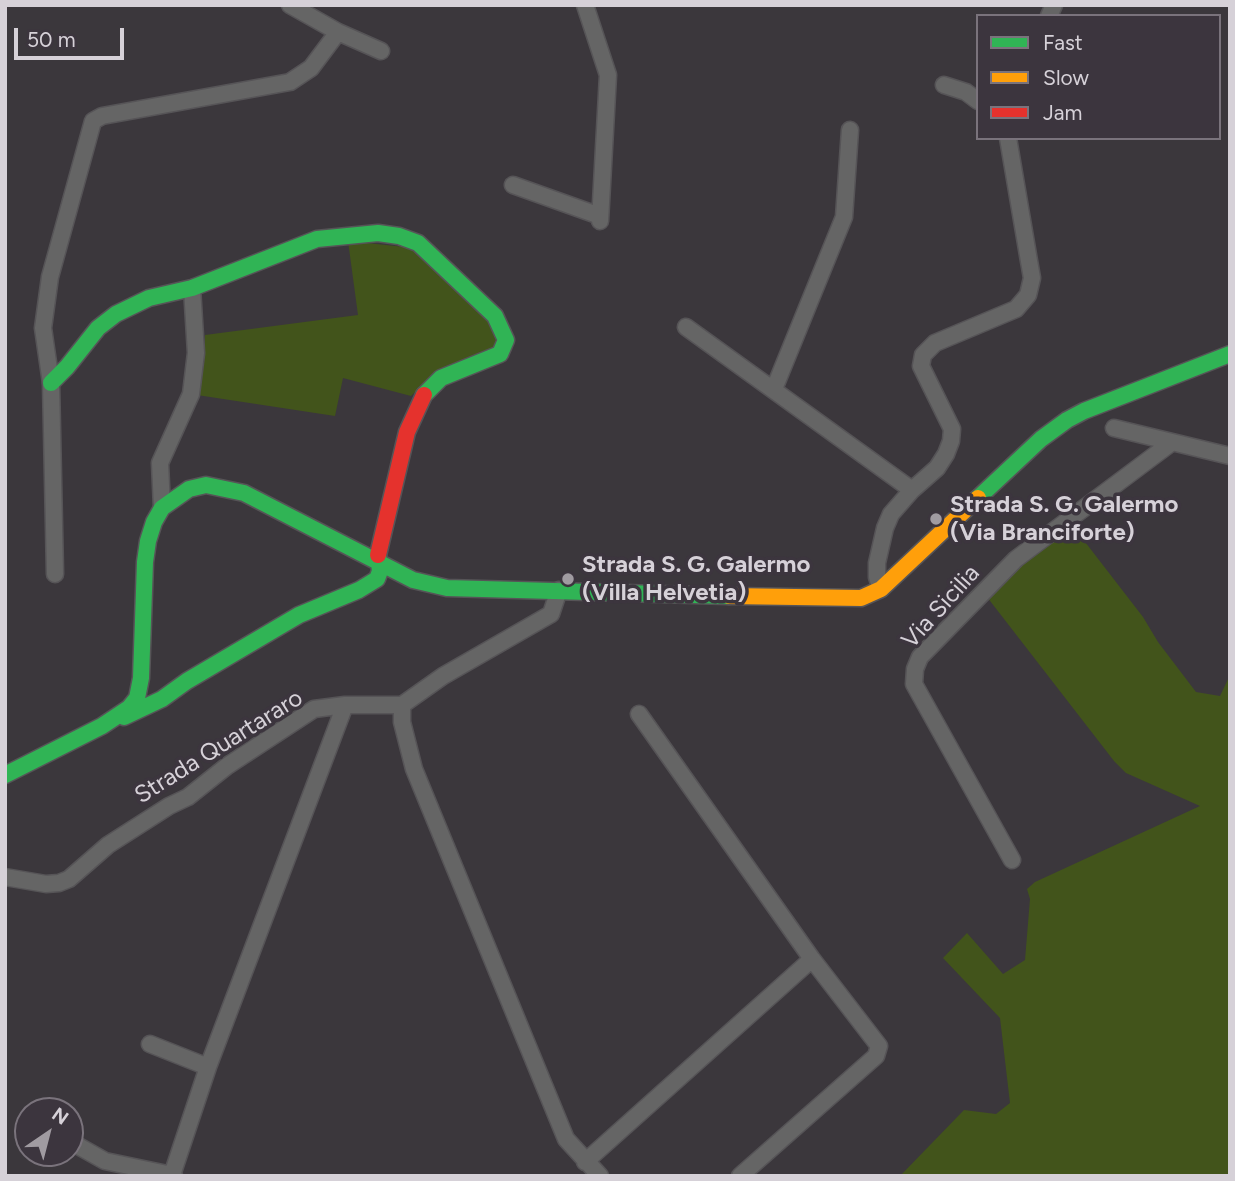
<!DOCTYPE html>
<html>
<head>
<meta charset="utf-8">
<style>
  body { margin:0 }
  #map { position:relative; width:1235px; height:1181px; overflow:hidden; background:#3b373c; font-family:Figtree,sans-serif }
  canvas { display:block }
  .frame { position:absolute; inset:0; border:7px solid #d6d1d8; pointer-events:none }
  .legend { position:absolute; left:976px; top:14px; width:245px; height:126px; box-sizing:border-box; background:#3c353e; border:2px solid #7a737c; margin:0; padding:9px 12px; list-style:none; font-size:21px; color:#d6d1d8 }
  .legend li { display:flex; align-items:center; gap:14px; height:35px }
  .legend b { width:35px; border:2px solid #7a737c }
  .north { position:absolute; left:14px; top:1097px; width:70px; height:70px; box-sizing:border-box; background:#3c353e; border:2px solid #7a737c; border-radius:50%; rotate:35deg; font-size:19px; font-weight:700; line-height:28px; text-align:center; color:#d6d1d8 }
  .north::after { content:''; display:block; margin:auto; width:24px; height:32px; background:#a09ba1; clip-path:polygon(50% 0,100% 100%,50% 72%,0 100%) }
  .scale { position:absolute; left:14px; top:28px; width:110px; height:32px; box-sizing:border-box; border:4px solid #d6d1d8; border-top:0; padding-left:9px; font-size:21px; line-height:24px; white-space:nowrap; color:#d6d1d8; -webkit-text-stroke:5px #3c353e; paint-order:stroke }
</style>
</head>
<body>
<div id="map">
<canvas width="1235" height="1181"></canvas>
<div class="frame"></div>
<ul class="legend">
<li><b style="height:9px;background:#30b455"></b>Fast</li>
<li><b style="height:9px;background:#ff9f0a"></b>Slow</li>
<li><b style="height:9px;background:#e5322d"></b>Jam</li>
</ul>
<div class="north">N</div>
<div class="scale">50 m</div>
</div>
<script>
const context = document.querySelector('canvas').getContext('2d');
context.lineJoin = 'round';
function fill(path, color) {
  context.fillStyle = color;
  context.fill(path, 'evenodd');
}
function toPath(rows) {
  const path = new Path2D();
  for (const r of rows) {
    path.moveTo(r[0], r[1]);
    for (let i = 2; i < r.length; i += 2) path.lineTo(r[i], r[i + 1]);
  }
  return path;
}
function trace(path, color, width, dash) {
  context.strokeStyle = color;
  context.lineWidth = width;
  context.lineCap = dash ? 'butt' : 'round';
  context.setLineDash(dash || []);
  context.stroke(path);
}
function write(font, color, halo, rows, align = 'center') {
  context.font = font + ' Figtree,sans-serif';
  context.lineWidth = 7;
  context.setLineDash([]);
  context.textBaseline = 'middle';
  context.strokeStyle = halo;
  context.fillStyle = color;
  for (const [text, x, y, turn = 0] of rows) {
    context.save();
    context.translate(x, y);
    context.rotate((+turn || 0) * Math.PI / 180);
    context.textAlign = isNaN(turn) ? turn : align;
    if (halo) context.strokeText(text, 0, 0);
    context.fillText(text, 0, 0);
    context.restore();
  }
}
const green = toPath([
  [348,241,414,248,493,321,497,347,424,383,411,396,343,378,335,416,197,395,204,364,205,335,358,315],
  [1072,525,1143,617,1158,642,1196,692,1220,696,1230,675,1230,1176,900,1176,964,1110,996,1114,1010,1103,1000,1018,943,958,967,933,1003,974,1025,960,1030,899,1027,889,1035,882,1200,806,1126,773,1114,761,987,597,1017,567]
]);
const street = toPath([
  [290,5,338,32,381,51],
  [585,5,608,75,600,221],
  [1049,16,1054,5],
  [944,85,966,92,978,101],
  [513,185,600,216],
  [686,327,912,490],
  [774,389,844,217,850,130],
  [1114,428,1230,456],
  [162,508,160,463,191,394,196,353,192,288],
  [55,574,51,383,43,328,50,277,93,121,102,116,290,82,311,68,338,32],
  [881,589,877,577,877,563,885,528,891,514,912,490,937,468,946,454,951,441,952,429,921,366,923,355,935,343,1016,309,1028,295,1032,278,1029,261,1008,138],
  [402,705,402,722,414,769,566,1139,600,1176],
  [639,714,812,959,879,1046,876,1056,740,1176],
  [1012,860,914,684,915,669,920,657,1016,559,1171,443],
  [5,877,46,884,59,883,69,879,108,845,169,806,188,797,227,766,314,709,345,705,402,705,443,676,551,614,559,590],
  [150,1044,208,1067],
  [73,1143,105,1161,172,1175],
  [585,1162,812,959],
  [174,1176,172,1175,208,1067,345,705]
]);
const fast = toPath([
  [51,383,67,367,98,328,116,314,149,298,192,288,317,239,378,233,399,236,418,243,495,316,506,340,500,354,441,378,424,395],
  [978,498,1041,439,1067,420,1084,411,1230,354],
  [124,717,162,699,187,681,299,615,359,590,377,579,380,571,378,555],
  [5,775,102,726,129,708,137,698,141,678,145,562,148,541,154,522,162,508,189,489,206,485,244,493,413,580,447,588,729,596]
]);
const slow = toPath([
  [729,596,861,598,881,589,978,498]
]);
const jam = toPath([
  [378,555,407,432,424,395]
]);
const markers = [
  [936,519,7,"#a09ba1"],
  [568,579,7,"#a09ba1"]
];
const poiNames = [
  ["Strada S. G. Galermo",950,505],
  ["(Via Branciforte)",950,533],
  ["Strada S. G. Galermo",582,565],
  ["(Villa Helvetia)",582,593]
];
const streetNames = [
  ["Via Sicilia",941,607,-48],
  ["Strada Quartararo",219,747,-32]
];
fill(green, '#42541b');
trace(street, '#565457', 19);
trace(fast, '#565457', 19);
trace(slow, '#565457', 19);
trace(jam, '#565457', 19);
trace(street, '#656565', 16);
trace(fast, '#30b455', 16);
trace(slow, '#ff9f0a', 16);
trace(jam, '#e5322d', 16);
for (const [x, y, r, color] of markers) {
  const dot = new Path2D();
  dot.arc(x, y, r, 0, 2 * Math.PI);
  context.fillStyle = color;
  context.fill(dot);
  trace(dot, '#3c353e', 2.5);
}
write('bold 24px', '#d6d1d8', '#3c353e', poiNames, 'left');
write('24px', '#d6d1d8', '#3c353e', streetNames);
</script>
</body>
</html>
